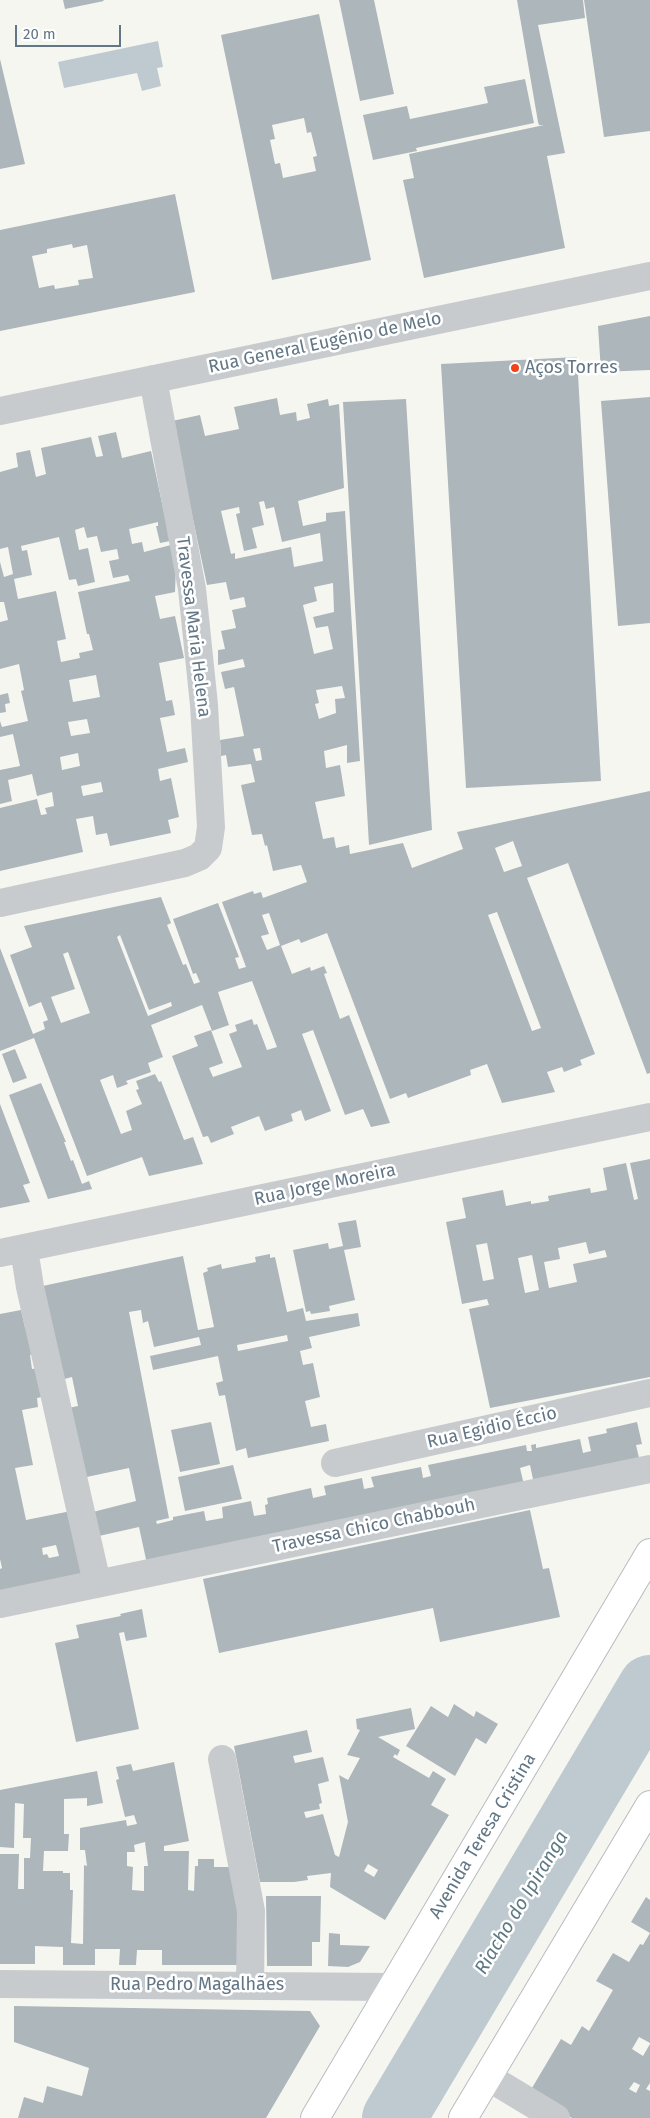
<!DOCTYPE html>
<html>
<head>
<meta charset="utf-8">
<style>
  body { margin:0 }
  #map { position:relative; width:650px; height:2118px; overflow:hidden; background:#f6f6f1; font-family:"Fira Sans",sans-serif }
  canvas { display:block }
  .scale { position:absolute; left:15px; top:25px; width:106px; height:22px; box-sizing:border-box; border:2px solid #627685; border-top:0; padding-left:6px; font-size:15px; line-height:18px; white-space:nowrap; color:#627685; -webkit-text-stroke:4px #fff; paint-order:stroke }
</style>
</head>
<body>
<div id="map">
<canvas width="650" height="2118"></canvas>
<div class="scale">20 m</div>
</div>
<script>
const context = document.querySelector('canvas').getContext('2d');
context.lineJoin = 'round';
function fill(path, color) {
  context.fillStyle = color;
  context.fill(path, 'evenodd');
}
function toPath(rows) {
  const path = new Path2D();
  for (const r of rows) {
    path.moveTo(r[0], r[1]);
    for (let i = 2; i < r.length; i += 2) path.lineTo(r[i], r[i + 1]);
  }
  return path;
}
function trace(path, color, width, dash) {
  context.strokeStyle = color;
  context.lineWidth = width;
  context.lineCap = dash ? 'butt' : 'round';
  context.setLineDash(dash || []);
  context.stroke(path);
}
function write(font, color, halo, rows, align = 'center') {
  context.font = font + ' "Fira Sans",sans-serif';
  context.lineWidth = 5;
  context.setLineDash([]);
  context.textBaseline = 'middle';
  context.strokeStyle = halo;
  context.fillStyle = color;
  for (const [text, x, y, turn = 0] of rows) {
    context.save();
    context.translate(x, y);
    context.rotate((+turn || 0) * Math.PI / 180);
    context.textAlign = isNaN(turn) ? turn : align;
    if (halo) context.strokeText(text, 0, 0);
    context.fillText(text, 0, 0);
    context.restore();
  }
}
const water = toPath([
  [158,41,163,67,157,68,161,86,142,91,137,73,64,88,58,62]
]);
const river = toPath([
  [394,2118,650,1687]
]);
const building = toPath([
  [63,0,103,0,104,1,65,9],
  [339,0,374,0,394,94,360,101],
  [517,0,583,0,585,18,538,25,565,153,547,156,565,248,424,278,403,180,414,178,409,154,544,125,539,125,538,122],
  [584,0,650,0,650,131,604,137],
  [319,14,371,260,272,280,221,35],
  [304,118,307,133,311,132,317,156,313,157,316,171,283,178,280,163,275,164,270,140,275,139,272,125],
  [0,59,25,164,0,169],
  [525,79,534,123,416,148,417,151,373,160,363,115,407,106,410,119,488,103,484,87],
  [175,194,195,292,0,331,0,230],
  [72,244,73,248,87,245,93,278,78,280,79,285,55,289,54,285,39,288,32,256,47,253,47,249],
  [650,316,650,370,601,372,598,326],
  [577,357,601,781,466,788,441,364],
  [650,397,650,623,618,626,601,401],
  [277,398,280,415,296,412,297,421,310,418,307,404,328,399,329,406,339,404,344,488,298,501,303,526,326,521,326,513,345,511,360,761,347,763,347,745,324,751,326,768,340,765,345,796,315,802,323,839,334,837,336,848,349,845,350,854,403,843,412,868,463,849,457,832,650,791,650,1073,647,1074,568,863,527,878,595,1054,580,1060,582,1065,564,1072,562,1067,547,1072,555,1092,502,1103,487,1064,470,1070,471,1075,408,1098,406,1093,390,1099,327,933,301,943,299,939,281,946,292,974,310,967,311,971,324,966,327,973,324,974,340,1019,349,1015,390,1123,371,1127,363,1109,345,1115,313,1030,302,1034,331,1111,305,1121,301,1110,291,1114,293,1121,265,1131,259,1116,231,1127,234,1134,211,1143,208,1136,203,1137,172,1056,198,1046,194,1036,211,1030,223,1063,209,1068,213,1077,242,1067,229,1034,237,1031,235,1025,252,1019,254,1025,257,1024,267,1050,277,1047,252,981,218,992,229,1025,212,1031,202,1005,151,1025,163,1057,148,1063,151,1072,126,1081,128,1084,117,1088,113,1075,100,1080,121,1134,132,1130,126,1111,142,1104,136,1090,139,1089,136,1081,155,1074,159,1082,161,1081,184,1140,193,1137,203,1164,149,1176,142,1157,87,1176,34,1038,0,1051,0,948,33,1034,45,1029,43,1022,48,1020,41,1002,29,1007,10,955,32,947,24,926,161,897,171,923,167,925,183,965,186,964,194,984,200,982,196,973,193,974,173,919,218,903,239,957,235,958,239,969,246,967,222,902,253,891,254,894,261,892,263,898,307,882,301,865,273,871,267,845,265,846,262,834,252,835,241,785,255,782,251,764,228,767,226,755,221,756,220,740,244,736,234,687,225,689,221,672,245,667,243,659,218,665,218,650,225,649,221,631,236,628,232,610,246,607,244,597,230,600,226,582,207,585,172,421,200,415,205,436,239,429,234,407],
  [264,501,266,509,274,507,282,542,320,533,323,561,294,567,291,547,235,559,235,553,231,554,221,511,239,507,240,513,236,514,244,551,257,548,252,528,264,525,259,502],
  [333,583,334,612,313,617,316,628,328,626,333,649,314,654,303,605,317,601,314,587],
  [342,686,345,698,335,699,336,713,319,719,315,704,319,703,316,690],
  [260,748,262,760,256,761,253,749],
  [513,841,522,866,504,872,495,848],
  [497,912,541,1028,532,1031,488,915],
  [269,913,280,945,267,950,261,936,269,934,262,915],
  [120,935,149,1010,171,1002,172,1006,148,1016,117,937],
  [68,952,90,1013,61,1023,51,997,75,989,63,954],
  [406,399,432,830,369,845,343,402],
  [116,432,122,458,151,451,170,541,160,543,156,526,158,526,158,522,129,529,132,544,142,542,144,552,171,545,176,565,175,592,155,596,160,619,175,616,184,658,159,663,166,701,172,700,175,715,160,718,167,752,185,748,188,762,158,769,160,781,171,778,179,817,168,820,171,833,110,846,107,833,96,835,93,816,76,819,83,852,0,871,0,808,37,799,41,815,47,814,45,808,54,806,52,792,37,796,32,774,8,780,12,801,0,804,0,770,20,766,13,734,0,737,0,721,2,727,28,721,21,691,24,690,19,664,0,669,0,622,8,620,4,602,0,602,0,562,4,577,13,574,8,547,0,549,0,472,18,467,16,453,30,450,36,477,46,474,41,448,91,437,96,457,103,456,98,436],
  [84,527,87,538,97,536,101,552,117,549,119,559,109,561,113,578,128,575,130,581,78,592,87,634,89,634,93,650,79,653,80,658,61,662,57,641,66,639,56,591,18,599,14,579,32,575,27,550,22,551,21,546,59,537,69,580,76,579,78,586,95,582,88,548,79,550,75,530],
  [96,675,100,697,73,702,69,680],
  [87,719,90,733,71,736,68,722],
  [78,753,80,766,62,770,60,757],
  [101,782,103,792,83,796,81,786],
  [8,693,10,703,5,704,6,712,0,713,0,695],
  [15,1049,27,1078,13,1083,2,1054],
  [41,1083,66,1142,64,1142,71,1161,73,1160,82,1184,89,1181,92,1189,48,1199,9,1095],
  [0,1104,30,1183,23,1185,30,1202,0,1208],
  [650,1159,650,1377,490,1408,469,1309,489,1305,487,1299,462,1304,446,1222,466,1218,462,1198,503,1190,506,1206,531,1201,531,1204,549,1201,548,1196,590,1188,591,1193,607,1190,603,1168,626,1163,634,1200,638,1199,630,1163],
  [586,1242,589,1254,605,1250,607,1257,573,1264,577,1282,549,1288,544,1262,560,1259,558,1248],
  [487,1243,494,1279,483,1281,476,1245],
  [532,1255,539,1290,525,1293,518,1258],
  [356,1220,361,1247,344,1250,355,1300,329,1306,330,1311,311,1314,310,1311,306,1312,293,1250,328,1243,329,1249,343,1246,338,1223],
  [270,1254,270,1258,275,1257,287,1312,303,1308,306,1321,358,1313,360,1326,309,1337,312,1348,300,1351,303,1365,313,1363,320,1397,305,1401,311,1427,326,1424,329,1441,248,1458,246,1448,236,1451,225,1395,219,1396,216,1383,223,1381,218,1356,153,1370,150,1356,201,1345,199,1337,154,1347,148,1321,143,1323,141,1310,129,1312,169,1518,156,1521,157,1524,173,1520,173,1517,204,1511,206,1521,223,1518,222,1507,251,1501,254,1516,266,1514,265,1505,268,1504,267,1498,311,1488,313,1498,326,1495,324,1486,362,1478,364,1489,374,1487,371,1477,421,1467,423,1478,431,1476,428,1465,526,1445,527,1451,532,1451,531,1445,536,1444,536,1448,580,1439,583,1453,591,1451,588,1437,607,1433,606,1429,637,1422,642,1444,636,1445,640,1462,534,1484,530,1465,520,1468,524,1485,147,1564,139,1527,90,1538,85,1514,136,1501,129,1468,82,1478,68,1408,78,1406,72,1377,57,1381,38,1287,183,1256,198,1330,214,1327,203,1273,208,1271,207,1268,221,1264,222,1269,256,1262,255,1257],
  [287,1335,288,1341,238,1351,237,1345],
  [21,1310,25,1327,36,1324,42,1353,30,1355,32,1369,45,1367,51,1395,37,1398,38,1407,22,1410,33,1465,15,1468,26,1520,76,1510,86,1575,0,1592,0,1569,2,1568,0,1559,0,1314],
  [56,1545,59,1556,49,1558,47,1554,43,1555,42,1548],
  [211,1422,220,1464,180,1472,171,1430],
  [233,1465,242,1499,185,1511,178,1477],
  [530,1510,543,1569,549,1568,560,1617,440,1642,433,1608,219,1653,203,1579],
  [142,1609,147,1637,126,1641,124,1632,119,1633,139,1729,76,1742,55,1643,79,1638,76,1625,121,1616,120,1614],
  [454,1704,474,1717,476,1711,498,1724,486,1744,476,1738,455,1776,406,1746,431,1706,448,1717],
  [411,1708,415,1729,378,1737,400,1750,397,1756,395,1754,393,1757,429,1778,433,1771,446,1779,431,1805,449,1815,385,1920,330,1887,331,1873,307,1876,308,1880,294,1882,260,1882,234,1746,307,1730,312,1752,293,1756,295,1763,323,1757,329,1781,318,1784,322,1803,319,1804,320,1809,304,1812,306,1818,323,1814,335,1855,339,1857,348,1822,339,1775,348,1780,360,1758,347,1755,360,1730,357,1729,356,1719],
  [368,1864,378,1870,374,1877,364,1871],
  [174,1762,189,1841,164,1846,164,1851,189,1851,188,1890,194,1891,195,1866,198,1866,198,1859,214,1859,214,1867,234,1867,240,1892,239,1965,162,1965,162,1950,137,1950,136,1965,119,1965,120,1949,95,1949,95,1965,63,1965,63,1947,35,1946,35,1964,0,1964,0,1854,19,1854,18,1889,24,1889,24,1858,30,1858,31,1838,23,1838,24,1804,15,1803,14,1848,0,1847,0,1790,97,1771,103,1803,87,1806,87,1798,64,1799,64,1834,69,1834,68,1851,44,1851,43,1871,63,1871,63,1873,70,1873,70,1890,73,1890,71,1943,83,1944,84,1865,87,1866,85,1850,80,1850,80,1828,126,1820,127,1826,137,1824,134,1815,125,1817,116,1780,119,1779,116,1767,131,1764,133,1771],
  [145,1842,148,1866,144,1866,144,1891,132,1890,133,1867,127,1866,127,1852,135,1852,134,1845],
  [266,1896,321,1896,320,1942,312,1942,312,1966,267,1966],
  [646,1897,650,1900,650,2043,639,2037,632,2049,643,2056,650,2044,650,2083,646,2089,650,2091,650,2118,572,2118,529,2093,561,2039,571,2045,582,2026,589,2031,613,1990,596,1981,613,1953,629,1962,640,1944,643,1945,650,1933,631,1922],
  [634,2082,640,2085,636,2093,629,2089],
  [329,1933,340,1934,340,1945,370,1946,360,1962,348,1967,328,1966],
  [14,2006,310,2011,320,2026,266,2118,18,2118,24,2097,43,2103,47,2086,82,2096,89,2068,14,2042]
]);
const minor = toPath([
  [0,411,650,276],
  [0,903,185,863,199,857,208,848,211,827,204,705,192,589,153,379],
  [24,1249,30,1287,97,1583],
  [0,1253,650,1117],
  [335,1463,650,1393],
  [0,1604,650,1469],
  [222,1759,251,1911,250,1986],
  [0,1984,393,1987],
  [488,2077,556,2118]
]);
const major = toPath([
  [315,2118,650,1553],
  [463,2118,650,1805]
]);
const markers = [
  [515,368,5,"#f14317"]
];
const streetNames = [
  ["Rua General Eugênio de Melo",325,343,-12],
  ["Travessa Maria Helena",193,627,83],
  ["Rua Jorge Moreira",325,1185,-12],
  ["Rua Egidio Éccio",492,1428,-13],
  ["Travessa Chico Chabbouh",374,1526,-12],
  ["Avenida Teresa Cristina",483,1836,-59],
  ["Rua Pedro Magalhães",197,1985]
];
const poiNames = [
  ["Aços Torres",525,368]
];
const waterNames = [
  ["Riacho do Ipiranga",522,1903,-59]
];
fill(water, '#becacf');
trace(river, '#becacf', 64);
fill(building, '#adb6ba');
trace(major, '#b8bcc0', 30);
trace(minor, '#c8cbce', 28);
trace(major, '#fff', 28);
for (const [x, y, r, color] of markers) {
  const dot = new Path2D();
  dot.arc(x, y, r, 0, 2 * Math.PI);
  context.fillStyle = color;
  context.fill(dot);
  trace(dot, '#fff', 2);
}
write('18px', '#627685', '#fff', streetNames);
write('18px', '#627685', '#fff', poiNames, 'left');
write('italic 19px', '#5e7982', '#fff', waterNames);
</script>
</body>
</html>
